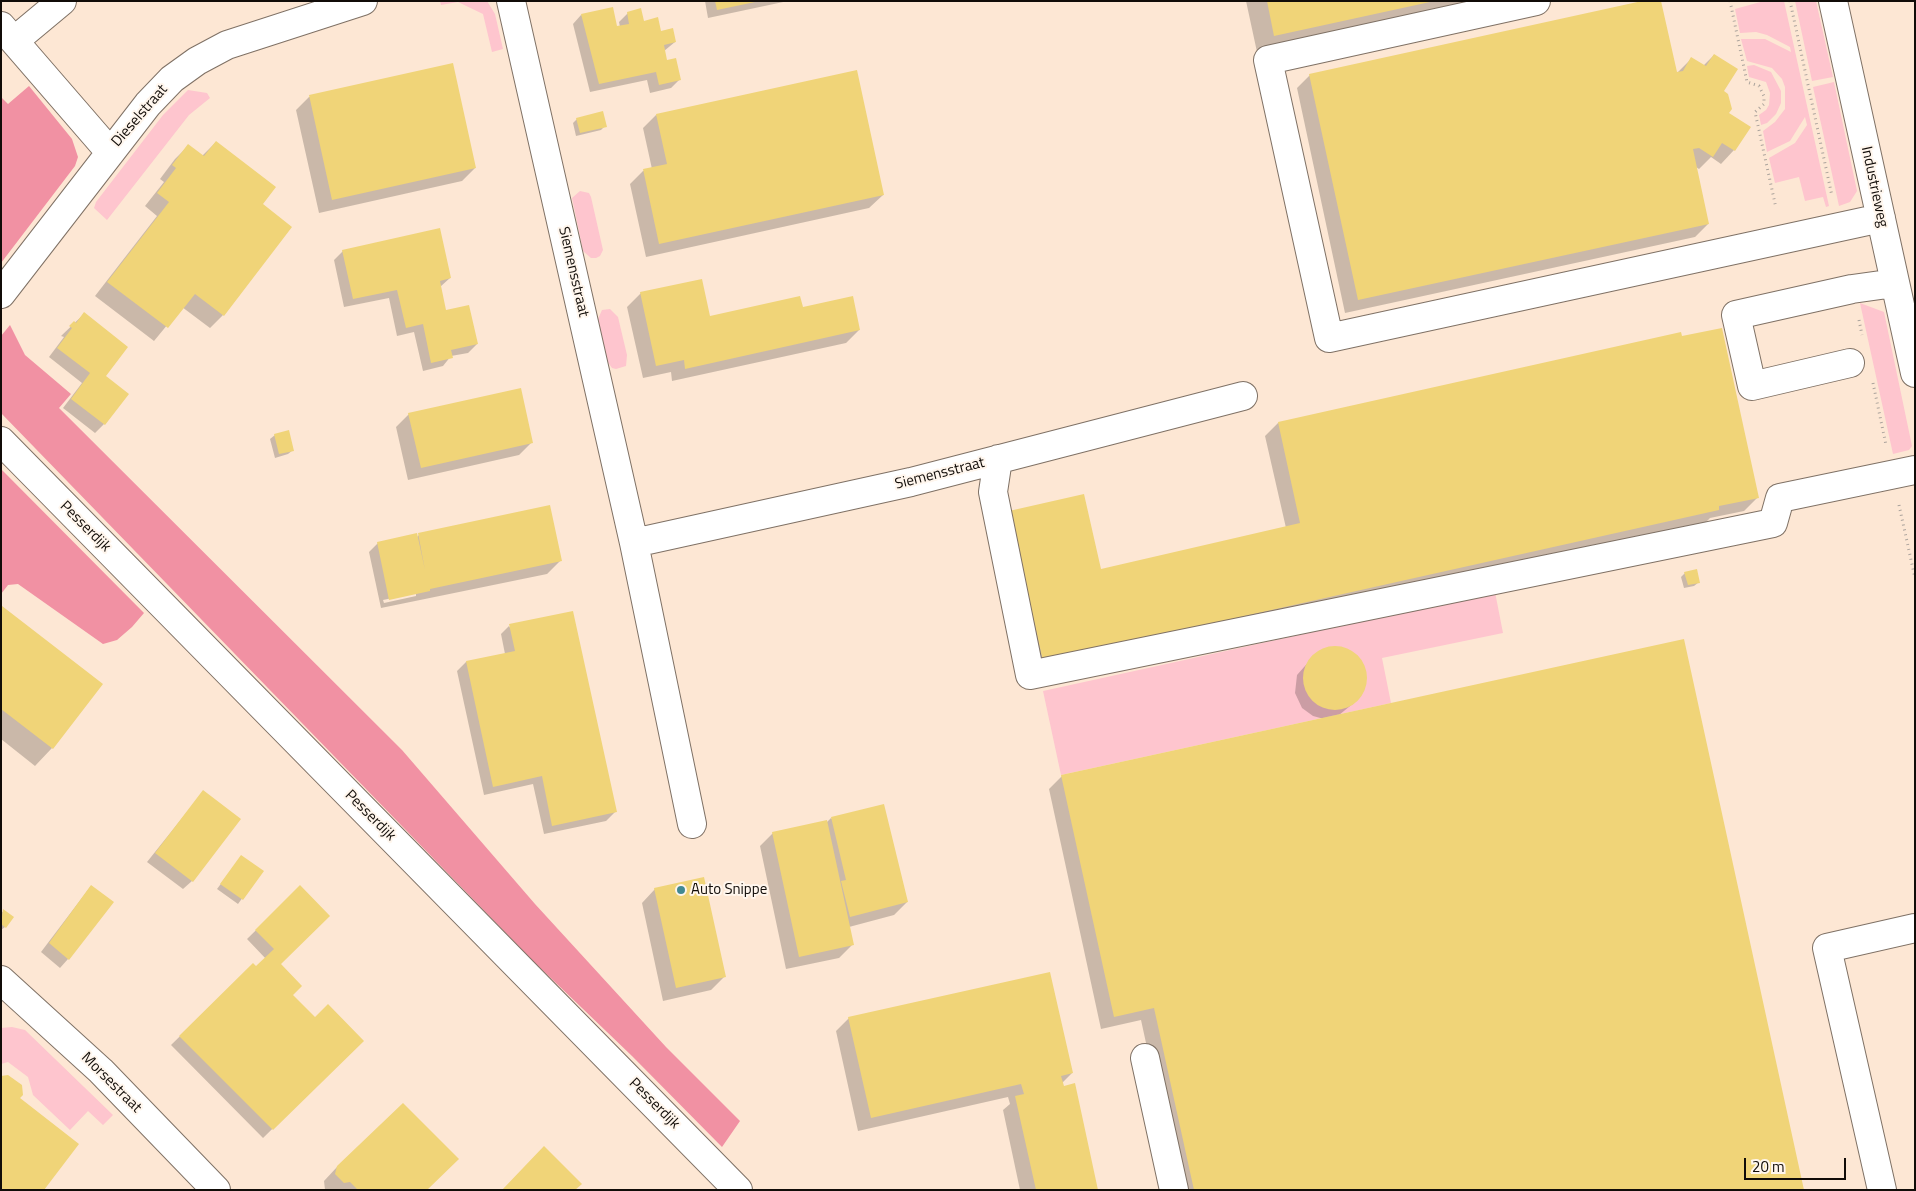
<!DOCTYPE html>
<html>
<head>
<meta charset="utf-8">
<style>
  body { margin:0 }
  #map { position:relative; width:1916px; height:1191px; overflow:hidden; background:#fff6ed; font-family:"Titillium Web",sans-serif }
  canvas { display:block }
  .frame { position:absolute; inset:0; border:2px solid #110c08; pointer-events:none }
  .scale { position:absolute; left:1744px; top:1158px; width:102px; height:22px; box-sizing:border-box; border:2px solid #110c08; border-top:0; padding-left:6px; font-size:15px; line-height:18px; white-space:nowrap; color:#110c08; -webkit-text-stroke:4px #fff6ed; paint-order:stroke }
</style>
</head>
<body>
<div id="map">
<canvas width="1916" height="1191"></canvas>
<div class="frame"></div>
<div class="scale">20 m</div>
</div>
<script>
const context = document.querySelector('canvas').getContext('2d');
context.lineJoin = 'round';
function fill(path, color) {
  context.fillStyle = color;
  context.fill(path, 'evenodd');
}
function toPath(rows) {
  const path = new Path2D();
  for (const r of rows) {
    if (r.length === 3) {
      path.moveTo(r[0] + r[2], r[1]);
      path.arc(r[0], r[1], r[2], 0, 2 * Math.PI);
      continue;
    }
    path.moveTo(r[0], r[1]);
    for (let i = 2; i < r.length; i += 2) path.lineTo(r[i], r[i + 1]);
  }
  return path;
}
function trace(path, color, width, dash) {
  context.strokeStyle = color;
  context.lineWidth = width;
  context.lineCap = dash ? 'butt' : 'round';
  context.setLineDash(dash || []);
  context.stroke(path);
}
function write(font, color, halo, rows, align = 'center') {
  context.font = font + ' "Titillium Web",sans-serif';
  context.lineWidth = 4;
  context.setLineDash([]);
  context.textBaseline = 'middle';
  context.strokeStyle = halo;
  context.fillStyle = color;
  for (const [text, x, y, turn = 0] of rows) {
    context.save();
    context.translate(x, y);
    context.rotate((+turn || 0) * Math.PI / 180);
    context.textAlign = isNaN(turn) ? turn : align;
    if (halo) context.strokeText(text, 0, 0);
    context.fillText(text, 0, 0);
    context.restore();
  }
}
const built = toPath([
  [1,1,1915,1,1915,1190,1,1190]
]);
const green = toPath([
  [440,1,487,1,495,14,503,49,492,52,483,14,458,2,441,5],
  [1764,1,1784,1,1829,206,1826,207,1823,197,1805,201,1799,177,1775,183,1769,158,1795,143,1807,125,1805,117,1790,141,1767,152,1763,131,1775,122,1785,109,1785,87,1782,79,1772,68,1747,61,1741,39,1765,39,1791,52,1790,47,1767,35,1756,32,1740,33,1735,9],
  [1795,1,1816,1,1833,77,1812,81],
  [1754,65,1771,72,1781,91,1781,103,1776,114,1767,123,1761,125,1759,115,1766,110,1769,105,1770,93,1766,82,1749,77,1747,66],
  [1834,82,1857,191,1850,202,1839,206,1813,87],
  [188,90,207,93,210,98,189,115,107,220,94,208,96,202,163,115],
  [580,191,589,193,591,197,603,250,600,256,596,258,591,258,583,251,572,198],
  [1860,303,1884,312,1912,446,1909,450,1893,454],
  [610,309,618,317,627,355,626,366,616,369,612,368,607,361,598,319,602,310],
  [1495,592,1503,633,1382,658,1391,703,1061,775,1043,691],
  [12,1027,25,1030,113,1115,103,1125,88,1111,70,1130,33,1095,28,1077,8,1062,1,1064,1,1028]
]);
const forest = toPath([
  [29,86,72,139,78,157,75,166,1,263,1,97,8,104],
  [10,325,25,355,71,394,59,408,402,750,535,904,666,1047,740,1121,722,1147,632,1056,532,960,1,413,1,336],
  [1,469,144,613,132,627,117,640,103,644,18,584,8,585,1,594]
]);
const shadow = toPath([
  [705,1,788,1,708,18],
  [1246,1,1492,1,1257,52],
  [628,13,675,42,664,51,666,61,680,79,671,88,650,93,647,80,590,92,573,24,581,15,616,28,620,27,619,22],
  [1714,55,1727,113,1749,127,1734,150,1721,164,1711,157,1699,169,1696,167,1708,224,1695,237,1345,313,1297,88,1310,75,1676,74,1691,59,1703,66],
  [452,65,475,168,462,181,319,213,296,110,309,97],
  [656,115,883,195,869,208,646,257,630,184,643,171,652,169,643,128],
  [577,119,605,126,601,130,576,136,573,123],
  [216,142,261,205,223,315,210,328,182,307,154,341,95,296,157,216,145,206,164,182,160,179,175,159,188,146,202,156],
  [343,251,450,278,440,287,445,312,477,344,468,353,451,356,443,366,423,371,414,332,397,336,389,298,344,307,334,260],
  [641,293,709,317,802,308,859,330,846,343,672,381,671,372,643,378,627,307],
  [84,314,105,376,104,424,95,433,63,408,82,383,49,357,64,337,61,336],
  [409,414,532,442,519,455,408,480,396,427],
  [1278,423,1758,497,1744,511,1710,518,1705,523,1030,674,996,525,1100,570,1286,528,1265,436],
  [275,435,293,450,288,454,275,458,270,439],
  [419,535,561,560,547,574,381,608,369,552,378,543,417,537],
  [416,593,416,596,384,603,383,600],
  [1685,573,1699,582,1694,586,1684,588,1681,577],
  [2,608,52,748,35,766,1,739],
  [509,626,615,812,606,821,544,834,533,784,484,795,457,671,466,662,505,654,501,634],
  [1337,648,1347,650,1358,658,1366,677,1363,690,1355,702,1339,715,1803,1190,1178,1190,1141,1020,1101,1029,1049,789,1062,776,1324,719,1313,716,1302,708,1295,693,1297,675,1312,658,1324,650],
  [203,792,192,881,183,889,147,862],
  [831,818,907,902,894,915,849,927,852,945,839,958,786,969,760,846,773,833,826,823],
  [241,857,262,871,238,904,217,889],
  [91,886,68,959,60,968,41,952],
  [300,887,279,964,291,995,315,1019,362,1041,263,1138,171,1045,253,965,256,968,266,959,247,939],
  [655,889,724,977,711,990,663,1001,642,903],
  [4,911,5,927,1,930,1,913],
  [849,1018,1072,1073,1062,1083,1097,1190,1020,1190,1003,1110,1010,1104,1008,1097,858,1131,836,1031],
  [337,1167,425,1190,325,1190,324,1181]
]);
const building = toPath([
  [715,1,755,1,755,2,717,10],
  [1267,1,1430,1,1430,2,1274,36],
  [1642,1,1661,1,1677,72,1683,71,1691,57,1706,66,1714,54,1738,69,1724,91,1728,94,1732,109,1729,113,1751,127,1735,151,1722,143,1713,157,1699,148,1693,149,1709,224,1358,300,1309,74],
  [613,7,617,26,629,24,627,12,641,8,644,21,658,17,661,31,673,28,676,42,664,45,667,60,676,58,681,80,659,85,656,72,599,84,581,14],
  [453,63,476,168,332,200,309,95],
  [857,70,884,195,659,244,643,169,667,164,656,114],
  [603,111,607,127,580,133,576,118],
  [216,141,276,187,263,204,292,227,224,316,195,294,168,328,107,282,169,202,157,193,176,168,172,165,188,144,204,156],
  [440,228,451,278,440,281,446,310,469,305,478,344,451,350,453,358,431,363,423,324,406,328,397,290,353,299,342,250],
  [702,279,710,316,800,296,803,307,853,296,860,330,685,369,684,360,656,366,640,292],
  [84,312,128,347,106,376,129,394,105,425,71,399,90,373,57,348,72,328,69,326,74,321,76,323],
  [1722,328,1759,498,1719,506,1719,510,1043,661,1009,511,1084,494,1101,569,1300,523,1278,422,1681,332,1682,336],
  [521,388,533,443,421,468,408,413],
  [289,430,294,451,279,454,274,434],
  [550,505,562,561,430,589,430,591,389,600,377,542,417,533,425,570,418,533],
  [1697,569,1700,583,1688,585,1684,572],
  [2,606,103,684,53,749,1,709],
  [573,611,617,812,552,826,542,776,493,787,466,661,515,651,509,624],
  [1684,639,1804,1190,1194,1190,1154,1008,1114,1017,1061,775],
  [1335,678,32],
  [203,790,241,819,193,882,155,853],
  [884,804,908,902,850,917,841,881,846,880,831,817],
  [827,820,854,945,799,957,772,832],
  [241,855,264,871,243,900,220,884],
  [704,877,726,977,676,988,654,888],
  [91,885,114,902,69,960,49,943],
  [300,885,330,916,281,964,302,986,293,995,315,1017,328,1004,364,1041,273,1130,179,1036,253,963,256,966,274,949,255,930],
  [3,909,14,917,6,928,1,924],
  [1050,972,1073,1073,1061,1076,1064,1086,1075,1083,1098,1190,1036,1190,1015,1096,1024,1094,1021,1084,871,1118,848,1017],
  [8,1075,22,1085,23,1095,20,1098,79,1144,44,1190,1,1190,1,1076],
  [403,1103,459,1159,427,1190,358,1190,350,1182,344,1183,335,1174,337,1166],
  [544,1146,582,1184,575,1190,502,1190]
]);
const path = toPath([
  [1730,1,1747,82,1759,86,1764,96,1764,104,1755,112,1776,208],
  [1790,1,1832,196],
  [1859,320,1862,335],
  [1873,383,1886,445],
  [1899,505,1915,578]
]);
const minor = toPath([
  [511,1,634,543,692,824],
  [1536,1,1268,60,1329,338,1881,218],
  [1833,1,1915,373],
  [1,26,110,152],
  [14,41,62,1],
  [1,294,148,104,172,79,197,61,227,45,363,1],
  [1850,363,1752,386,1736,315,1852,289,1895,283],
  [1,441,738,1190],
  [998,459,993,492,1030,675,1773,523,1780,498,1915,470],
  [634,543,911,482,1243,396],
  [1,980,101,1071,216,1190],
  [1145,1058,1174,1190],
  [1882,1190,1827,948,1915,928]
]);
const markers = [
  [681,890,5,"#428992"]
];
const streetNames = [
  ["Dieselstraat",140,116,-49],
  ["Industrieweg",1874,187,78],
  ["Siemensstraat",573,272,77],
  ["Siemensstraat",940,474,-14],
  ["Pesserdijk",85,527,45],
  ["Pesserdijk",370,816,45],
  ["Morsestraat",111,1083,45],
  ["Pesserdijk",654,1104,45]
];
const poiNames = [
  ["Auto Snippe",691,890]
];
fill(built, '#fde7d4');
fill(green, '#fec5ce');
fill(forest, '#f191a3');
fill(shadow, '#0003');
fill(building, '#f0d478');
trace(minor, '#7f7165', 30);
trace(path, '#aba39c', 3, [1, 4]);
trace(minor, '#fff', 28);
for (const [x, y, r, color] of markers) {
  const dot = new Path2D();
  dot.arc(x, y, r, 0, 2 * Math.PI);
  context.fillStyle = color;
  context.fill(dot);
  trace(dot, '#fff6ed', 2);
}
write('15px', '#110c08', '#fff6ed', streetNames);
write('15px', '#110c08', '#fff6ed', poiNames, 'left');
</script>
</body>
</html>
